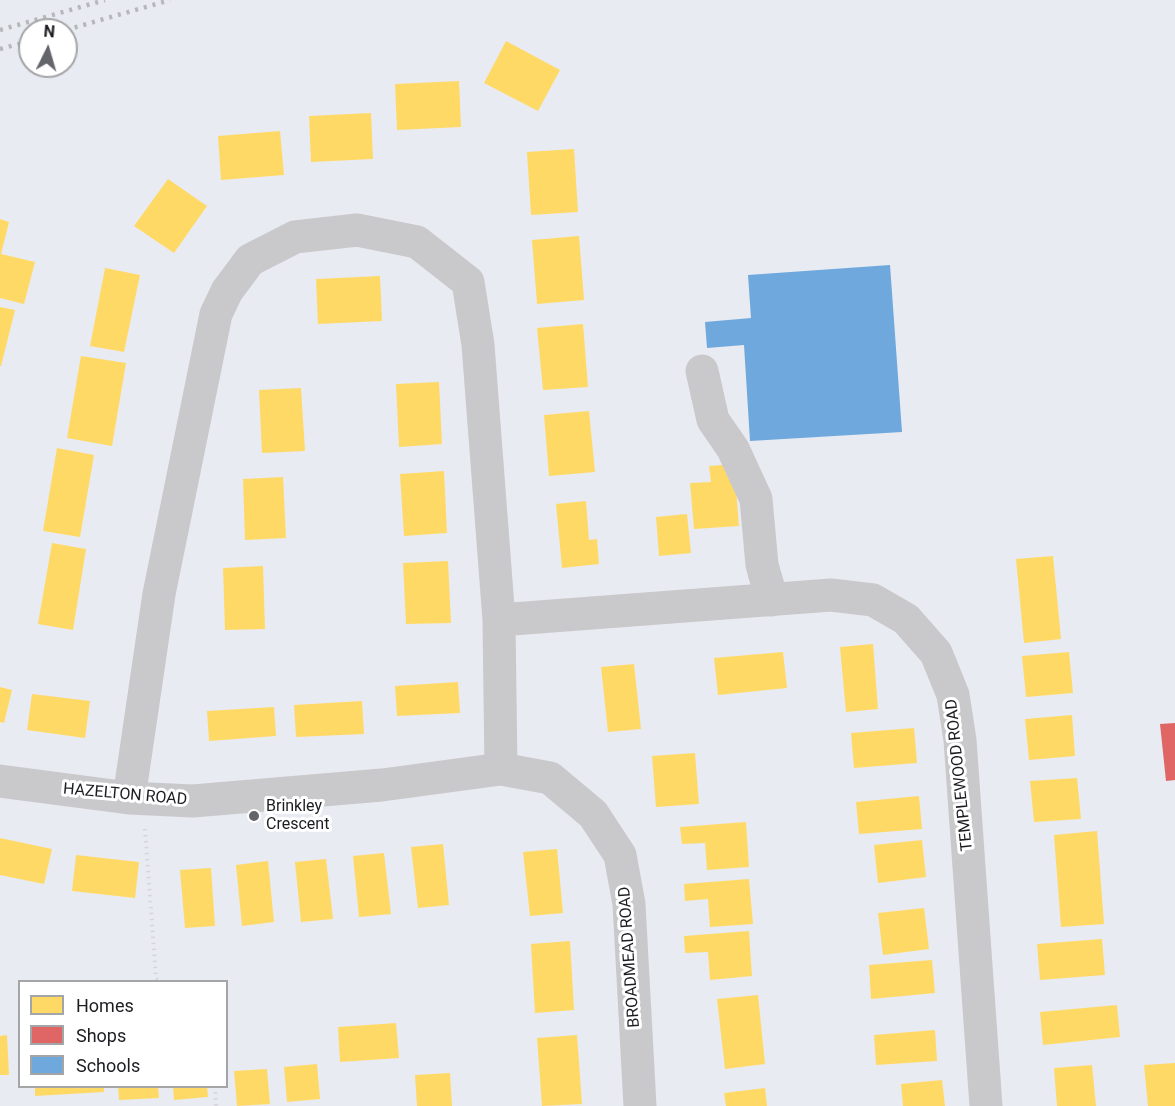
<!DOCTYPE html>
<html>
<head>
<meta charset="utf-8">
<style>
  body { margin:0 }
  #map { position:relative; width:1175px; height:1106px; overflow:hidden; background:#e9ebf2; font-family:Roboto,sans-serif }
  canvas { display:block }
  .legend { position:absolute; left:18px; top:980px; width:210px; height:108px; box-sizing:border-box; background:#fff; border:2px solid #a4a5a7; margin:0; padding:8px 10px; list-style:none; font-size:18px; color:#1c1d22 }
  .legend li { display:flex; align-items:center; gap:12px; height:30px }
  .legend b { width:30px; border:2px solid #a4a5a7 }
  .north { position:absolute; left:18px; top:18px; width:60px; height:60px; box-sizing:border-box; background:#fff; border:2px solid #a4a5a7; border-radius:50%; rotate:5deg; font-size:16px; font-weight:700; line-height:24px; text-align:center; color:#1c1d22 }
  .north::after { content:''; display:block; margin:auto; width:21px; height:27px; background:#64656b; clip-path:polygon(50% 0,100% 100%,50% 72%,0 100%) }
</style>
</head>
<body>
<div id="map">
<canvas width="1175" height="1106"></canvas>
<ul class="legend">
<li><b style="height:16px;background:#ffd966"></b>Homes</li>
<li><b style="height:16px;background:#e06666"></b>Shops</li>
<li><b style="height:16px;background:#6fa8dc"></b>Schools</li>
</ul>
<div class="north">N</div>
</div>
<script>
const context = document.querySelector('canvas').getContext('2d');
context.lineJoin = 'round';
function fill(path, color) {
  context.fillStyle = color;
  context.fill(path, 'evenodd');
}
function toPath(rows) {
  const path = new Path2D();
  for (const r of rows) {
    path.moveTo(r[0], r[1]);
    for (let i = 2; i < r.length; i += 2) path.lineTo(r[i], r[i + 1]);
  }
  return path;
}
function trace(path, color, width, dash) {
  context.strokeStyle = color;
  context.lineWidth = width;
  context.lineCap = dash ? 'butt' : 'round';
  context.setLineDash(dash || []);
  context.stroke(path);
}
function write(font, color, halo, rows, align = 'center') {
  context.font = font + ' Roboto,sans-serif';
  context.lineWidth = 6;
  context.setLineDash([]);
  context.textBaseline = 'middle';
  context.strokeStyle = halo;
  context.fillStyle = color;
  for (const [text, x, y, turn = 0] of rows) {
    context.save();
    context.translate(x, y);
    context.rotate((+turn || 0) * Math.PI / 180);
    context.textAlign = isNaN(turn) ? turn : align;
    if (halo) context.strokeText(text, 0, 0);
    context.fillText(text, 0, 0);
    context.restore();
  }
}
const homes = toPath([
  [506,41,560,70,538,111,484,83],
  [459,81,461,127,397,130,395,84],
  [371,113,373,159,311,162,309,116],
  [280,131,284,175,221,180,218,136],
  [574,149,578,212,531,215,527,152],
  [168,179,207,206,174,253,134,226],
  [0,219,9,222,1,254,35,262,24,304,0,298],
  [579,236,584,300,537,304,532,240],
  [105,268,140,275,124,352,90,346],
  [380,276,382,321,318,324,316,279],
  [0,307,15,310,1,366,0,366],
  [583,324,588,387,543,390,537,328],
  [81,356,126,363,112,446,67,438],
  [439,382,442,444,399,447,396,384],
  [301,388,305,451,262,453,259,390],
  [589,411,595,472,549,476,544,415],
  [57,448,94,455,80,537,43,531],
  [734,464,739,526,694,529,690,483,711,482,709,466],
  [444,471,447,533,404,536,400,474],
  [283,477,286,538,245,540,243,479],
  [586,501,589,540,597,539,599,564,562,568,556,504],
  [687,514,691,553,659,556,656,517],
  [52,543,86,549,73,630,38,624],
  [1053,556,1061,639,1024,643,1016,559],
  [448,561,451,623,406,624,403,563],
  [263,566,265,629,225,630,223,568],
  [873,644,878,709,846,712,840,647],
  [783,652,787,688,718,695,714,658],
  [1069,652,1073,693,1026,697,1022,656],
  [634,664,641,729,608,732,601,667],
  [458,682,460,713,397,716,395,686],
  [0,687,12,690,4,723,0,722],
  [32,694,90,701,85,738,27,730],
  [362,701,364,734,296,737,294,705],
  [274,707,276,736,209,741,207,711],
  [1072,715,1075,756,1029,760,1025,719],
  [914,728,917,763,854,768,851,733],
  [695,753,699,804,656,807,652,756],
  [1077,778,1081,819,1034,822,1030,781],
  [919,796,922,829,859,834,856,802],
  [746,822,749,867,707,870,705,843,682,844,680,827],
  [1097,831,1104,924,1061,927,1054,835],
  [0,838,52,849,44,884,0,875],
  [922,840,926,877,878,883,874,845],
  [443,844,449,905,418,908,411,847],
  [557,849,563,913,530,916,523,852],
  [384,853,391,914,359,917,353,856],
  [76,855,139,862,135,898,72,891],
  [326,859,333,919,301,922,295,862],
  [268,861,274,922,242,926,236,865],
  [211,868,215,926,185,928,180,870],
  [749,879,753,924,710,927,708,899,685,901,684,884],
  [924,908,929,949,883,955,878,913],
  [749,931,752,976,710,980,708,952,685,953,684,936],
  [1102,939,1105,975,1040,980,1037,944],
  [570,941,574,1010,535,1013,531,944],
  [932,960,935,993,871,999,869,965],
  [758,995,765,1064,725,1069,717,999],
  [1117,1005,1120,1037,1043,1045,1040,1012],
  [396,1023,399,1058,340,1062,338,1027],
  [935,1030,937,1061,876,1065,874,1035],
  [7,1035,9,1075,0,1075,0,1036],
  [577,1035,582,1104,542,1106,537,1038],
  [1175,1063,1175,1106,1148,1106,1144,1065],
  [317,1064,320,1099,287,1102,284,1067],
  [1092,1065,1096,1106,1057,1106,1054,1068],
  [267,1069,270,1104,237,1106,234,1071],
  [450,1073,452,1106,417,1106,415,1075],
  [942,1080,945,1106,903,1106,901,1084],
  [35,1086,104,1086,104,1092,35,1096],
  [118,1086,158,1086,159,1098,119,1100],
  [173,1086,207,1086,208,1097,174,1100],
  [765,1088,767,1106,726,1106,724,1093]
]);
const shops = toPath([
  [1175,723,1175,780,1166,781,1160,724]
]);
const schools = toPath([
  [890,265,902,432,750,441,744,345,707,348,705,322,751,318,748,275]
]);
const path = toPath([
  [145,829,156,978,160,982],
  [215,1086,216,1106]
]);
const minor = toPath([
  [702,371,713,420,733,449,756,499,762,565,772,600],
  [499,620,831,595,873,600,906,619,936,653,953,695,960,740,986,1106],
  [0,781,129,798,193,801,382,785,501,769,550,778,593,814,620,855,629,904,640,1106],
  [129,798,159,594,216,314,227,291,250,260,295,237,357,230,417,242,468,282,478,345,499,620,501,769]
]);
const rail = toPath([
  [0,30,105,0],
  [66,30,170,0],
  [0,49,30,41]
]);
const markers = [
  [254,816,6,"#64656b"]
];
const streetNames = [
  ["TEMPLEWOOD ROAD",960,775,-96],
  ["HAZELTON ROAD",125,795,5],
  ["BROADMEAD ROAD",630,957,-94]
];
const poiNames = [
  ["Brinkley",266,807],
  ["Crescent",266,825]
];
fill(homes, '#ffd966');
fill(shops, '#e06666');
fill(schools, '#6fa8dc');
trace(path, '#d5d6d8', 4, [1.5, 4.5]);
trace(minor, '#c9c9cb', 33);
trace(rail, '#b7b7b9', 4.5, [3, 6]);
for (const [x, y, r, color] of markers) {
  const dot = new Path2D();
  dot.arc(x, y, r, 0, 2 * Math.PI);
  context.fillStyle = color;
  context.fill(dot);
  trace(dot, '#fff', 2);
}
write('16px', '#1c1d22', '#fff', streetNames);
write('16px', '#1c1d22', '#fff', poiNames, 'left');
</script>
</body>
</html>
